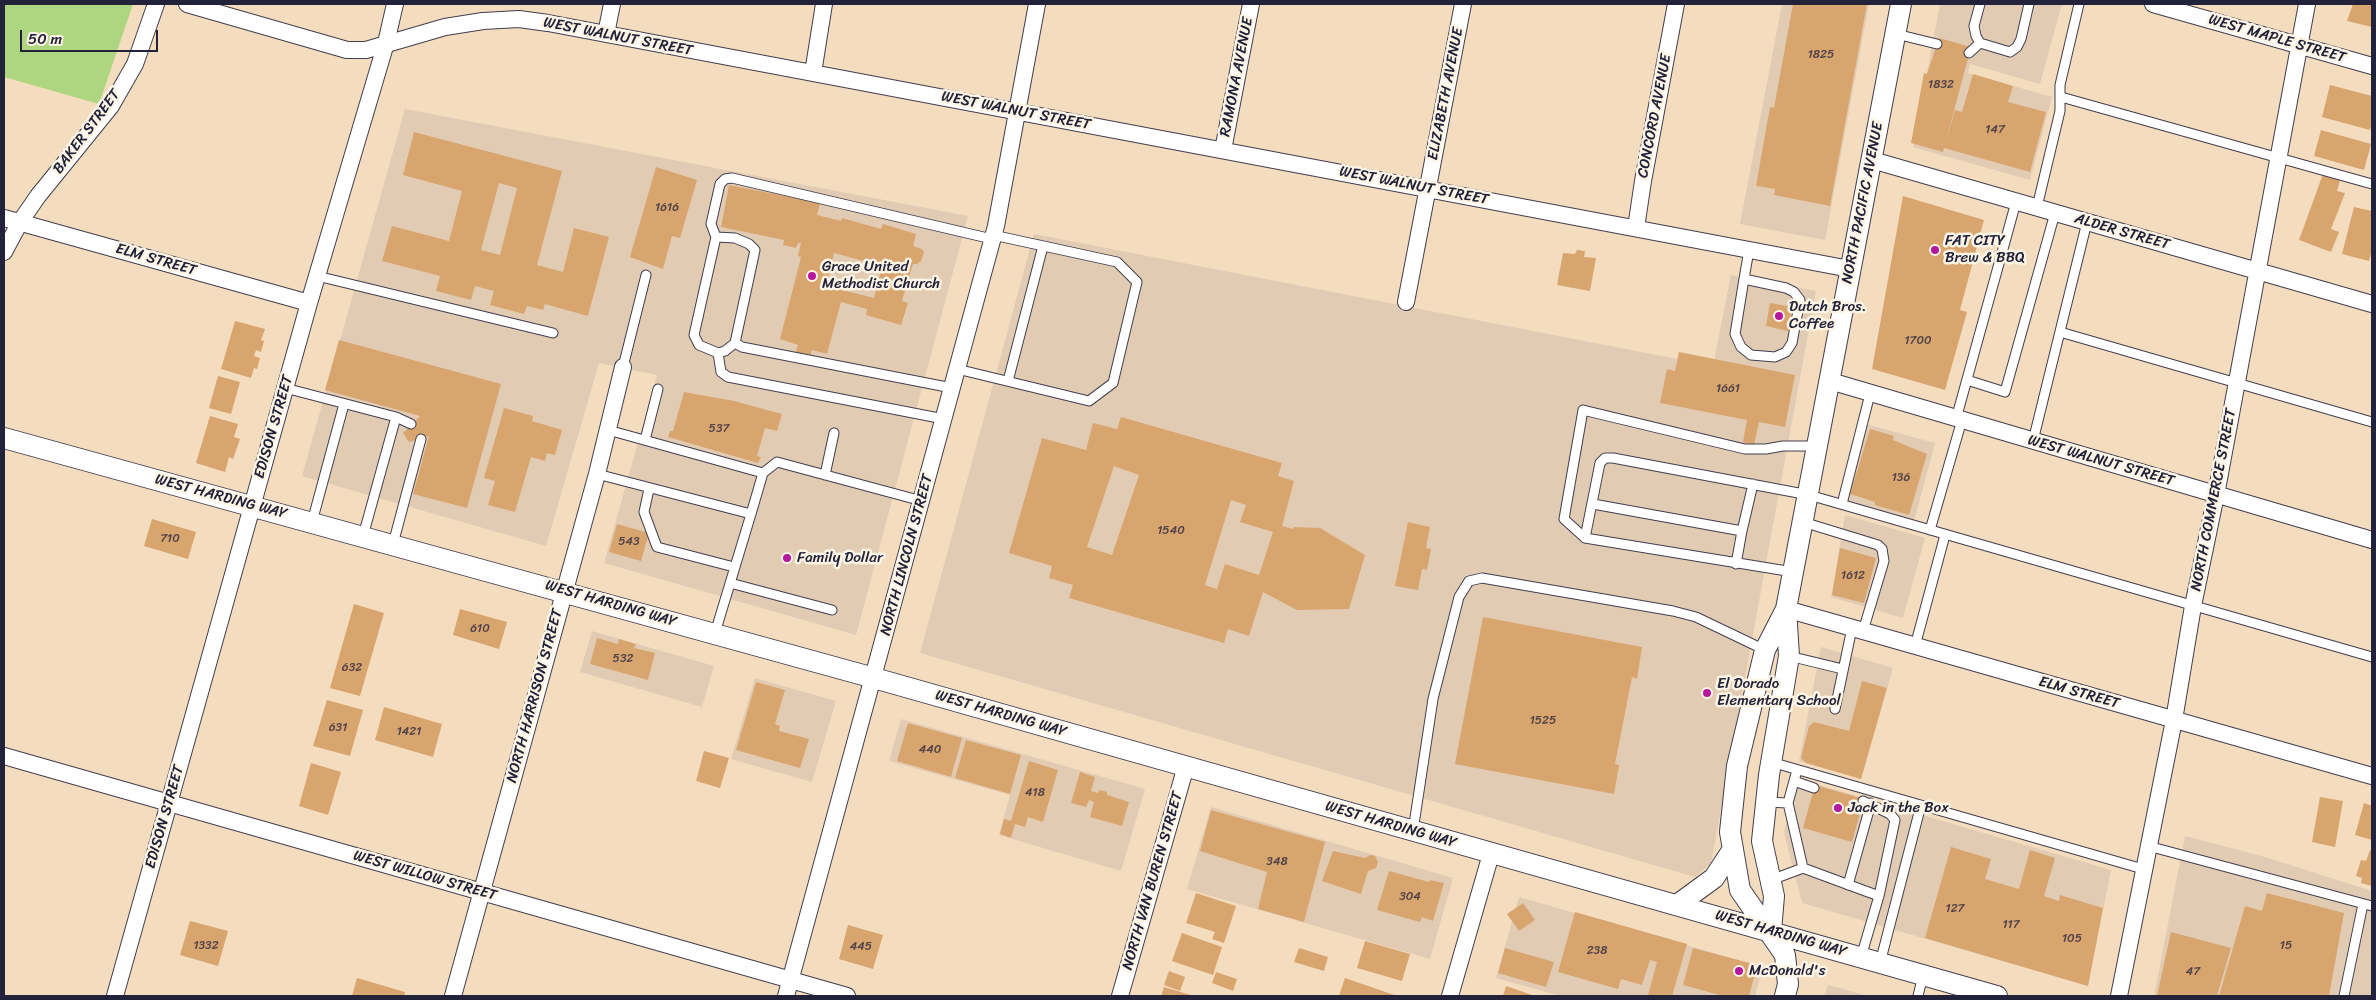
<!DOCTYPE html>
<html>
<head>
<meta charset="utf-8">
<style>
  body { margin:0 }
  #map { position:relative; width:2376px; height:1000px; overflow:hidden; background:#f4dcbe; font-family:Sriracha,sans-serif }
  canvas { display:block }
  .frame { position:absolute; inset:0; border:5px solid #22223b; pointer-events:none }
  .scale { position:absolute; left:20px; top:30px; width:138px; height:22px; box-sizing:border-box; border:2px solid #22223b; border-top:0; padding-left:6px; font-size:15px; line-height:18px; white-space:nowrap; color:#22223b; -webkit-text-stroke:4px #fcf5e5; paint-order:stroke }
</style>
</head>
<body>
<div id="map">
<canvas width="2376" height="1000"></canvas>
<div class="frame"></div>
<div class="scale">50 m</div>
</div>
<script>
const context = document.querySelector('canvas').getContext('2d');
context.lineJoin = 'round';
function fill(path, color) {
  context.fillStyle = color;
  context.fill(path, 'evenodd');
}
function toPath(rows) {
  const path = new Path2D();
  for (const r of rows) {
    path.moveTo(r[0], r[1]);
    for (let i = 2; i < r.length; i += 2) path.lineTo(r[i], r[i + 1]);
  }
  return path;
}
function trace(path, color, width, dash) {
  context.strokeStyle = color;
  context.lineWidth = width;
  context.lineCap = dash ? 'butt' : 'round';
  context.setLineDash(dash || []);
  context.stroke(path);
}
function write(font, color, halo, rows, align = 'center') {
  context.font = font + ' Sriracha,sans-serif';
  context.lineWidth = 5;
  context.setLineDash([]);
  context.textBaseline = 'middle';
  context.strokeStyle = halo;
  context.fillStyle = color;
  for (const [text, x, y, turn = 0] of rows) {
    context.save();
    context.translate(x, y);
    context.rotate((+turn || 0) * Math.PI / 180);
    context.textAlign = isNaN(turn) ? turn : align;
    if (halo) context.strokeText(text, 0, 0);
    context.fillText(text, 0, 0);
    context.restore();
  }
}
const built = toPath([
  [1782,4,1869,4,1825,240,1740,224],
  [1940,4,2062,4,2040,84,1970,64,1968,73,2052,97,2030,180,1913,147],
  [405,109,968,216,856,635,604,563,657,375,599,363,546,546,302,476],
  [1034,234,1713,366,1731,275,1816,291,1711,863,1695,877,920,653],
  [1862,423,1935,443,1913,525,1847,506],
  [1845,515,1925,538,1903,618,1831,597],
  [592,631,714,666,702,707,580,672],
  [1821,647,1893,668,1861,779,1799,761],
  [755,678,836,701,812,782,731,759],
  [901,719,1145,789,1121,871,999,835,1010,795,889,761],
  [1795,778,2111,870,2088,986,1802,903,1784,833],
  [1211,807,1453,878,1430,959,1187,889],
  [2185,836,2265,857,2372,891,2372,996,2154,996],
  [1519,897,1763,967,1755,996,1560,996,1496,978],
  [1828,985,1868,996,1824,996]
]);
const green = toPath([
  [4,4,133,4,99,104,4,77]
]);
const building = toPath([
  [1793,4,1867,4,1830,206,1774,195,1775,189,1756,186,1770,107,1774,108],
  [2353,4,2372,4,2372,27,2347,21],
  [1939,38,1971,47,1943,152,1911,143,1924,73,1927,74],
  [1973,74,2013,86,2008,102,2046,112,2030,172,1944,148,1955,110,1962,112],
  [2330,85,2372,96,2372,122,2370,130,2322,117],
  [2321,130,2371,144,2364,170,2314,156],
  [414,132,562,171,537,265,563,272,574,228,609,237,588,316,545,304,543,310,527,306,524,314,490,305,494,291,475,286,471,300,436,291,440,276,382,261,392,226,449,241,462,191,403,175],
  [499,183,517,188,500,255,481,250],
  [656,167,697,180,680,238,672,236,663,269,630,257],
  [2323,174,2340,180,2337,191,2345,193,2331,229,2339,232,2331,252,2299,240],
  [729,185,820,203,817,215,841,221,842,218,881,229,883,224,916,234,913,246,922,249,924,252,921,261,917,264,913,264,902,301,908,303,901,325,866,315,867,309,841,302,827,354,812,350,810,358,795,354,798,345,780,339,801,257,798,256,801,243,798,243,796,248,783,245,784,240,721,227],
  [834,253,882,266,874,298,826,286],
  [1903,196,1984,220,1960,310,1967,312,1945,390,1872,369],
  [2354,207,2372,211,2372,249,2369,261,2342,254],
  [1577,250,1585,251,1584,257,1596,258,1590,291,1557,285,1563,253,1575,254],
  [1770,303,1792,307,1788,331,1766,326],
  [235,321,265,329,261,340,264,341,261,352,256,350,254,356,260,358,257,369,254,368,251,378,221,369],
  [339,340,501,384,467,508,413,494,429,436,409,442,403,433,420,416,325,390],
  [1679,352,1795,375,1785,427,1759,422,1754,445,1743,442,1747,420,1660,403,1667,369,1675,371],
  [218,376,240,382,231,414,209,408],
  [684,392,734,401,782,414,777,431,765,428,757,456,761,457,758,463,668,437,670,431,673,431],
  [504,408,533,416,532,421,562,430,555,455,547,453,545,461,531,457,515,512,488,505,495,481,484,478],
  [210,416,238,424,234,437,240,439,233,459,229,457,225,472,196,463],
  [1121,417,1282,463,1278,476,1294,481,1282,526,1293,529,1294,527,1320,528,1365,555,1349,609,1297,610,1263,592,1249,636,1228,629,1224,643,1069,598,1073,585,1049,578,1052,566,1009,553,1042,438,1086,450,1093,423,1117,429],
  [1114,466,1139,475,1112,555,1087,547],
  [1231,500,1246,505,1240,522,1273,532,1259,575,1225,564,1217,589,1205,585],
  [1870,429,1894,436,1893,440,1927,454,1909,515,1875,505,1875,502,1850,494],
  [152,519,196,532,188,559,144,546],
  [1408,522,1430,527,1426,548,1431,549,1427,570,1422,569,1418,590,1395,586],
  [617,524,649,533,641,561,609,552],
  [1840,548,1876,558,1864,603,1832,595],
  [354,604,384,613,360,696,330,688],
  [460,609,507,622,499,649,453,635],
  [1483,617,1642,647,1637,679,1632,677,1615,764,1619,765,1614,794,1455,764],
  [597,638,618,644,619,639,636,644,634,648,655,653,648,680,590,664],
  [1862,681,1887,688,1861,779,1806,763,1801,758,1809,726,1814,722,1849,731],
  [756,682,785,690,775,724,780,726,779,731,809,739,800,768,736,750],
  [327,700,363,710,350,756,313,746],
  [384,707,442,724,433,757,375,740],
  [908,723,962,738,951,777,897,761],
  [966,740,1021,755,1010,794,955,778],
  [704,751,729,758,720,788,696,781],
  [1029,761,1058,770,1043,822,1028,817,1025,827,1015,824,1011,838,1000,834,1004,819,1011,821],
  [311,763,341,772,328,815,299,806],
  [1080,772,1095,777,1091,791,1098,793,1099,790,1107,792,1107,795,1129,802,1122,826,1090,817,1094,802,1089,800,1086,807,1071,803],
  [1815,785,1864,799,1852,842,1803,828],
  [2320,797,2343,801,2335,847,2312,842],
  [2364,803,2372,806,2372,840,2355,835],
  [1211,810,1325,842,1304,922,1258,909,1267,872,1200,851],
  [1951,847,1991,859,1985,879,2019,889,2030,850,2055,858,2044,896,2059,901,2060,895,2103,908,2088,986,1925,938],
  [2370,850,2372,851,2372,886,2361,883,2362,878,2356,876,2361,860,2366,861],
  [1333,851,1365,858,1370,855,1375,856,1378,862,1376,868,1368,871,1361,894,1322,881],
  [1389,871,1429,882,1430,880,1444,883,1433,921,1422,917,1420,922,1377,910],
  [1196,893,1236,906,1224,943,1212,939,1215,932,1186,923],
  [2267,893,2344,913,2329,996,2219,996,2245,906,2262,911],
  [1523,903,1535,920,1519,931,1507,914],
  [1575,912,1687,944,1672,996,1648,995,1657,962,1650,960,1642,985,1621,979,1618,989,1558,972],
  [190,921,228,931,218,966,180,955],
  [848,925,883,935,873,969,839,959],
  [2171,932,2231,948,2217,996,2157,996],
  [1182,933,1222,947,1213,975,1172,961],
  [1365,941,1410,954,1402,981,1357,968],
  [1299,948,1328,957,1324,971,1294,962],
  [1505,948,1554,962,1546,987,1498,973],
  [1693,948,1757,965,1749,996,1723,996,1683,985],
  [1169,971,1185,977,1180,991,1164,985],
  [1216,972,1237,979,1233,991,1212,983],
  [357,978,405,992,404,996,352,996],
  [1345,978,1397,996,1339,996],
  [1506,986,1535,996,1503,996],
  [1164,987,1194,996,1161,996]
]);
const service = toPath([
  [1980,4,1974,26,1976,36,1980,43,2010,52,2017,47,2021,39,2029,4],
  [1896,34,1937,44],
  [1969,53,1980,43],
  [2061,97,2372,184],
  [2037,207,2060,111,2060,85,2079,4],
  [716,237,735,238,749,244,755,250,735,343,725,351,718,353,699,345,694,335,716,237,711,224,720,184,725,179,732,178,992,239],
  [317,276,553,333],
  [1744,279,1786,288,1794,292,1800,300,1792,343,1786,352,1775,357,1751,355,1741,347,1735,334,1744,279,1749,250],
  [2060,332,2372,422],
  [735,343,742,347,952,388],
  [718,353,721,372,728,377,944,419],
  [623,367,646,275],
  [957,369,1089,401,1113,383,1137,282,1117,262,993,235],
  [1967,380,2005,392,2055,213],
  [1008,381,1043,246],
  [285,388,396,417,363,536],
  [396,417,411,424],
  [1956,419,2016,202],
  [645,440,658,389],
  [2033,441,2087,222],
  [763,473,777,462,922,501],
  [597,474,751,514,763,473,608,430],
  [825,475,834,433],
  [649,489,644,512,657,547,734,567],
  [1593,504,1742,531,1753,484],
  [1842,504,1870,394],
  [312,522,344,404],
  [1803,522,1878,545,1882,549,1884,561,1863,631],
  [1930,530,1962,420],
  [1585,538,1564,519,1583,410,1745,449,1766,449,1783,446,1818,446],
  [393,544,421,439],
  [1736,564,1742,531],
  [1793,572,1585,538,1600,463,1605,458,1613,458,1809,495,2372,657],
  [730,583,832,610],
  [715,633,751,514],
  [1915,646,1945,535],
  [1789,656,1843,669],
  [1835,709,1852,628],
  [1771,762,2143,869],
  [1794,781,1814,788],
  [1863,801,1890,814,1895,820,1879,896],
  [1766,802,1788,803,1803,868,1771,880],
  [1788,803,1797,770],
  [1413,831,1433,699,1459,597,1469,581,1482,578,1673,611,1696,617,1765,650],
  [2148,846,2372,906],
  [1803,868,1879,896,1861,957],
  [1848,885,1871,803],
  [1880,963,1921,805],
  [1918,996,1923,975],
  [2344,996,2363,904]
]);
const minor = toPath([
  [187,4,347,50,366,50,445,27,483,21,519,19,548,23,1850,269],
  [2153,4,2372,66],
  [606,34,612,4],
  [813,73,824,4],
  [1223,150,1251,4],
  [1872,160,2372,304],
  [4,218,309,303],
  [1636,228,1643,181,1676,4],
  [4,252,20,222,38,196,111,106,135,64,156,4],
  [1406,302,1463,4],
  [1830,381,2372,540],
  [1786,609,2372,776],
  [4,756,847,996],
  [115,996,309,303,386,43,395,4],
  [453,996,597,474,623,367],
  [786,996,996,226,1037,4],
  [1120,996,1186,766],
  [1450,996,1491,854],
  [2119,996,2174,720,2193,606,2216,495,2307,4]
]);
const tertiary = toPath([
  [4,438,874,678,1997,996],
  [1677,905,1714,878,1733,849],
  [1771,931,1774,896,1762,841,1769,775,1789,656,1786,609,1901,4],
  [1785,996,1788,984,1785,955,1740,890,1730,832,1737,766,1765,650,1786,609]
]);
const markers = [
  [1935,250,5,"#b5179e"],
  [812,276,5,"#b5179e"],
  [1779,316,5,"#b5179e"],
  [787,558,5,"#b5179e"],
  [1707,693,5,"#b5179e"],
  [1838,808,5,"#b5179e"],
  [1739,971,5,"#b5179e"]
];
const numberNames = [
  ["1825",1821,55],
  ["1832",1941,85],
  ["147",1995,130],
  ["1616",667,208],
  ["1700",1918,341],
  ["1661",1728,389],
  ["537",719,429],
  ["136",1901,478],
  ["1540",1171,531],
  ["710",170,539],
  ["543",629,542],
  ["1612",1853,576],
  ["610",480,629],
  ["532",623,659],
  ["632",352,668],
  ["1525",1543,721],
  ["631",338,728],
  ["1421",409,732],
  ["440",930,750],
  ["418",1035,793],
  ["348",1277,862],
  ["304",1410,897],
  ["127",1955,909],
  ["117",2011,925],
  ["105",2072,939],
  ["1332",206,946],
  ["15",2286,946],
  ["445",861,947],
  ["238",1597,951],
  ["47",2193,972]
];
const streetNames = [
  ["WEST WALNUT STREET",618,37,11],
  ["WEST MAPLE STREET",2277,39,16],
  ["RAMONA AVENUE",1237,77,-79],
  ["ELIZABETH AVENUE",1446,94,-79],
  ["WEST WALNUT STREET",1016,111,11],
  ["CONCORD AVENUE",1655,116,-79],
  ["BAKER STREET",87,132,-53],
  ["WEST WALNUT STREET",1414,186,11],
  ["NORTH PACIFIC AVENUE",1863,203,-79],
  ["ALDER STREET",2122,232,16],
  ["ELM STREET",156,260,16],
  ["EDISON STREET",274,427,-74],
  ["WEST WALNUT STREET",2101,461,16],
  ["WEST HARDING WAY",221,497,15],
  ["NORTH COMMERCE STREET",2214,500,-79],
  ["NORTH LINCOLN STREET",907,555,-75],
  ["WEST HARDING WAY",611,604,16],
  ["ELM STREET",2079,693,16],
  ["NORTH HARRISON STREET",535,696,-75],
  ["WEST HARDING WAY",1001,714,16],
  ["EDISON STREET",165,817,-74],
  ["WEST HARDING WAY",1391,825,16],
  ["WEST WILLOW STREET",425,876,16],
  ["NORTH VAN BUREN STREET",1153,881,-74],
  ["WEST HARDING WAY",1781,934,16]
];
const poiNames = [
  ["FAT CITY",1945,241],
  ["Brew & BBQ",1945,258],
  ["Grace United",822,267],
  ["Methodist Church",822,284],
  ["Dutch Bros.",1789,307],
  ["Coffee",1789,324],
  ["Family Dollar",797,558],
  ["El Dorado",1717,684],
  ["Elementary School",1717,701],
  ["Jack in the Box",1848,808],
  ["McDonald's",1749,971]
];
fill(built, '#e1ccb3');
fill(green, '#aed57f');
fill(building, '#d9a56f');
trace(service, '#423e4f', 11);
trace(minor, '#423e4f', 18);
trace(tertiary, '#423e4f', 22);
trace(service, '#fff', 9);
trace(minor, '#fff', 16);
trace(tertiary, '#fff', 20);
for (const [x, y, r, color] of markers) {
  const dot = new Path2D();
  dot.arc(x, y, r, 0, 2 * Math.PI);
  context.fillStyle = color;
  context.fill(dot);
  trace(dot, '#fcf5e5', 2);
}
write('12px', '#504348', null, numberNames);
write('15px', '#22223b', '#fcf5e5', streetNames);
write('15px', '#22223b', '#fcf5e5', poiNames, 'left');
</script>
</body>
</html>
